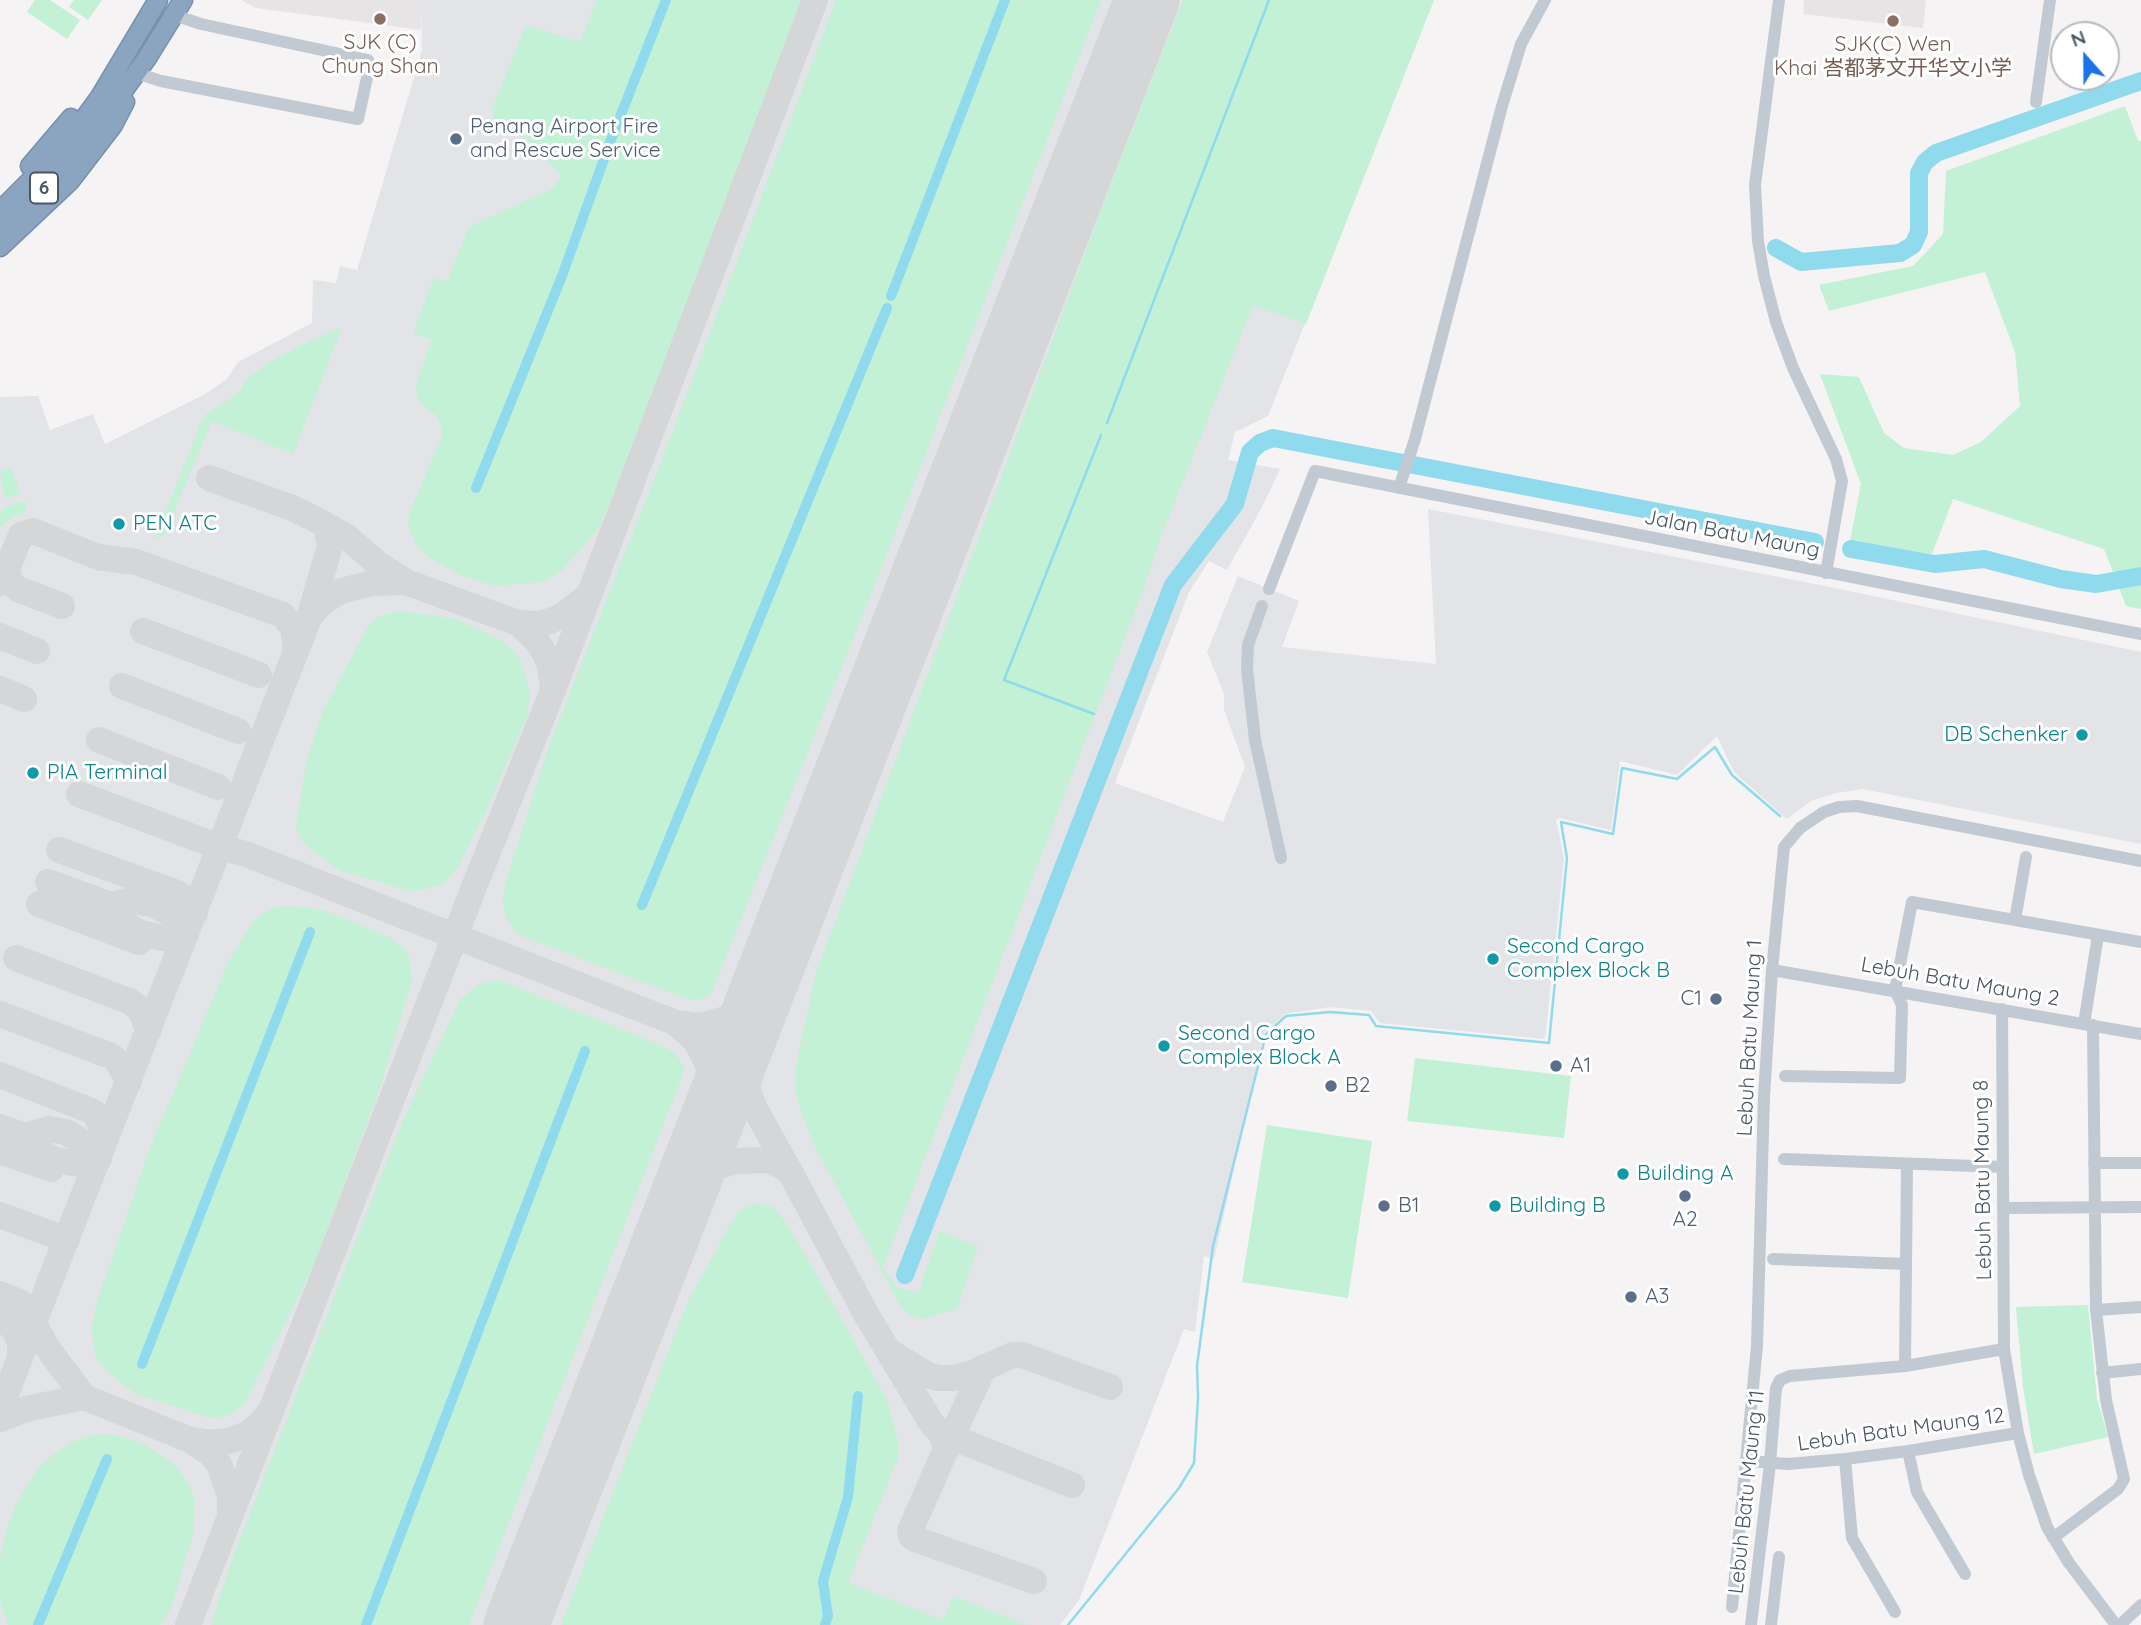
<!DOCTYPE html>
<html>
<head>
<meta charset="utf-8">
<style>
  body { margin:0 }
  #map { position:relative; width:2141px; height:1625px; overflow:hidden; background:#f5f3f3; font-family:Quicksand,sans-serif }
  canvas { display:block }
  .north { position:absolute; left:2050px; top:21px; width:70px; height:70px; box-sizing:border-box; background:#fff; border:2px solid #b7bbc0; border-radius:50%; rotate:339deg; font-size:19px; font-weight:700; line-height:28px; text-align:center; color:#4a5661 }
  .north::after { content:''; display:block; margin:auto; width:24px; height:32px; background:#1a73e8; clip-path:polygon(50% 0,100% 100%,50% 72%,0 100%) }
</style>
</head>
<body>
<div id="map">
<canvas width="2141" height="1625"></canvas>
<div class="north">N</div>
</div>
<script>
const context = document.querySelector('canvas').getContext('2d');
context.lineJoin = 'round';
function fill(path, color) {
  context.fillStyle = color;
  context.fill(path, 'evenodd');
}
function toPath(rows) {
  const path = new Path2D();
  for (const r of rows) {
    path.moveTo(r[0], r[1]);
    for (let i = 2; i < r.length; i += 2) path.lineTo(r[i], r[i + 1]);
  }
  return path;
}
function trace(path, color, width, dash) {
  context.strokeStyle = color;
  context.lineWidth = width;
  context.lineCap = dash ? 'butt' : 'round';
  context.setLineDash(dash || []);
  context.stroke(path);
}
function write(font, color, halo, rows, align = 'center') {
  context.font = font + ' Quicksand,"Noto Sans SC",sans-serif';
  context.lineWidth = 6;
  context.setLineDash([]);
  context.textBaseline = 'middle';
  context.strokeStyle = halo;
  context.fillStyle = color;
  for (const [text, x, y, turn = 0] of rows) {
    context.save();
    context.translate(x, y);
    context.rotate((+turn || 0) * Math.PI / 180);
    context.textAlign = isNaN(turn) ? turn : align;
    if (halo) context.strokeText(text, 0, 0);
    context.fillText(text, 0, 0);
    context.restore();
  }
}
const education = toPath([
  [241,0,421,0,421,30,256,8],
  [1804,0,1926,0,1923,28,1803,14]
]);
const airport = toPath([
  [421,0,1434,0,1268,416,1235,432,1228,460,1280,469,1263,505,1227,570,1209,561,1189,592,1115,783,1223,822,1245,767,1224,710,1224,694,1207,652,1238,576,1299,601,1282,647,1436,664,1428,509,1825,586,2141,652,2141,844,1863,789,1836,793,1811,801,1787,819,1734,772,1717,736,1677,775,1620,761,1611,830,1560,818,1556,819,1564,859,1545,1039,1380,1023,1371,1011,1330,1007,1285,1014,1264,1033,1214,1259,1204,1256,1195,1332,1184,1329,1079,1600,1060,1625,0,1625,0,397,38,396,50,430,93,414,105,444,205,394,227,379,238,362,312,323,313,280,336,283,340,266,357,270,422,50]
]);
const green = toPath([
  [35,0,50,0,80,20,67,39,27,12],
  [74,0,102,0,88,20,69,7],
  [597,0,801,0,717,224,603,520,596,532,560,572,542,582,495,586,462,576,428,557,416,545,410,531,408,522,410,511,441,440,442,427,436,415,425,408,417,398,416,385,432,340,413,333,434,278,447,282,469,227,553,188,562,175,527,140,496,124,492,110,526,25,580,42],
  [836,0,1101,0,881,569,711,994,701,999,690,1000,524,937,513,929,505,915,503,900,506,881,548,749,666,449],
  [1183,0,1434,0,1306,324,1253,305,1160,539,1145,585,883,1267,896,1287,918,1293,940,1231,978,1247,957,1309,923,1319,910,1315,901,1307,817,1150,803,1118,796,1093,796,1065,816,973,1106,197],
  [2125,106,2138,141,2141,141,2141,609,2126,606,2104,549,1953,499,1932,554,1850,541,1861,484,1820,374,1859,377,1884,433,1904,448,1953,455,1981,442,2020,406,2015,352,1985,272,1829,311,1819,285,1913,266,1943,234,1946,171],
  [342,327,293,454,212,421,166,531,163,536,155,539,201,422,207,413,229,400,240,391,247,380,266,364,310,341],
  [8,468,11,469,20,492,18,495,7,498,4,496,0,471],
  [21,501,25,502,27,512,13,517,0,527,0,513,3,509],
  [397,611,453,618,501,640,514,651,522,663,530,696,527,716,486,811,459,865,444,884,415,892,341,871,310,849,301,839,296,826,306,764,322,713,369,625,380,616],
  [289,906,323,910,389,937,400,945,409,956,412,979,380,1088,312,1269,246,1401,235,1412,218,1418,207,1417,136,1394,109,1373,96,1358,91,1329,97,1302,150,1148,229,961,252,923,262,913,273,908],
  [498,980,663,1046,675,1053,684,1068,681,1079,469,1625,211,1625,231,1563,401,1125,460,1000,479,984],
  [1415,1058,1571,1076,1564,1138,1407,1121],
  [1267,1125,1372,1141,1348,1298,1242,1282],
  [757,1203,775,1208,794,1235,887,1400,897,1437,899,1455,848,1583,943,1620,953,1596,1026,1625,561,1625,688,1301,738,1211],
  [2088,1305,2097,1399,2108,1437,2034,1454,2023,1387,2016,1307],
  [103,1434,126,1437,145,1445,175,1465,187,1482,195,1500,193,1535,171,1608,160,1625,8,1625,0,1601,0,1559,7,1529,16,1505,34,1474,50,1457,67,1445,85,1437]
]);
const stream = toPath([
  [1107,423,1269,0],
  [1094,714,1004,680,1101,435],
  [1068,1625,1179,1488,1194,1463,1198,1398,1197,1366,1213,1246,1266,1034,1286,1016,1330,1012,1369,1015,1376,1026,1549,1043,1567,858,1561,822,1613,834,1622,768,1677,779,1715,747,1732,775,1780,816]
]);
const canal = toPath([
  [891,296,1005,0],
  [476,488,562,276,609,145,666,0],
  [642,905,887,308],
  [142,1364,310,932],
  [38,1625,107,1459],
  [366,1625,585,1051],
  [825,1625,828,1616,823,1581,848,1497,858,1396]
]);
const river = toPath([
  [1776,248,1801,262,1900,253,1913,245,1919,232,1919,173,1925,162,1936,153,2141,81],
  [1851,549,1935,564,1984,559,2061,579,2096,584,2141,576],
  [905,1275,1173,585,1235,504,1250,452,1260,443,1273,438,1815,542]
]);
const taxiway = toPath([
  [209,478,292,508,317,520,347,537,377,563,406,582,518,623],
  [7,569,21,535,33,531,98,557,136,562,283,615,293,628,296,651],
  [1,583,7,569,10,582,18,589,62,606],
  [310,616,323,602,341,591,372,583,406,582],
  [143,631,259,675],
  [0,636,37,651],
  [122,686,238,731],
  [553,688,550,666,545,654,537,641,518,623,538,624,550,621,563,615,587,597],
  [0,689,24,699],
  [99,740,218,787],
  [79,794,219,847,246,854,676,1023,700,1026,729,1018,744,1008,769,973],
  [59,850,177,893,189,902,195,913],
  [48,882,111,905,126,925,141,933,163,938,186,934,173,915,153,904,127,901,111,905],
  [39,904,139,942],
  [16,958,131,1002,139,1008,149,1030],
  [0,1014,111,1056,117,1061,129,1081],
  [676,1023,696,1041,712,1072,709,1128],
  [0,1075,94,1112,107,1136],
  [0,1127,24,1136,41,1153,56,1160,73,1163,99,1159,88,1145,66,1132,49,1129,24,1136],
  [0,1151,51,1169],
  [789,1170,866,1314,932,1424,941,1433,1072,1485],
  [685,1189,695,1176,708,1169,736,1161,769,1160,789,1170,753,1105,747,1086,742,1041,749,1026],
  [0,1215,67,1240],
  [0,1294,20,1302,25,1307,46,1346,84,1397],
  [0,1315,15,1331,20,1343,20,1356],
  [892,1353,926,1374,937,1378,953,1378,970,1374,1013,1355,1022,1355,1110,1387],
  [0,1409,309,618,330,546,326,525],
  [0,1419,26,1409,84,1397,190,1440],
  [941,1433,946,1449,910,1531,911,1536,915,1539,1034,1581],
  [948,1448,946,1449,984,1367],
  [230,1511,230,1496,219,1464,210,1453,190,1440,212,1443,229,1441,245,1435,259,1425,268,1414],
  [188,1625,476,882,553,690,815,0]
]);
const runway = toPath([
  [516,1625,1147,0]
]);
const minor = toPath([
  [1779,0,1755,185,1758,241,1764,276,1776,322,1793,368,1836,459,1842,481,1826,573],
  [139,74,161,81,358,119,370,64,368,60,201,24,174,15],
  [2036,102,2050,0],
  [1399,488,1415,439,1502,106,1521,44,1545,0],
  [1269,589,1315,471,2141,634],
  [1262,606,1248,645,1247,669,1255,740,1281,858],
  [2015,920,2026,857],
  [1772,970,2141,1034],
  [1895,990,1912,902,2141,942],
  [2084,1024,2098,935],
  [1785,1076,1900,1078,1902,1005,1895,990],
  [1784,1159,2002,1167],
  [2094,1163,2141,1163],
  [2004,1208,2141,1207],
  [1773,1259,1906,1264],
  [2096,1310,2141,1307],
  [1905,1366,1907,1164],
  [2102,1373,2141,1369],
  [2018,1433,2029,1475,2047,1527,2069,1563,2116,1625],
  [1908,1451,1917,1492,1965,1574],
  [1845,1459,1852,1538,1895,1612],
  [1747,1461,1788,1464,1845,1459,1908,1451,2018,1433,2004,1349,2002,1009],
  [2053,1538,2118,1489,2124,1479,2106,1400,2096,1310,2093,1025],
  [1732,1607,1757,1346,1764,1096,1772,970,1784,847,1800,828,1824,812,1839,807,1857,806,2141,861],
  [1751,1625,1770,1464,1776,1388,1780,1380,1790,1376,1905,1366,2004,1349],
  [1771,1625,1779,1557],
  [2120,1625,2141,1605]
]);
const highway = toPath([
  [30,166,71,118],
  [0,211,62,149,100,97,158,0],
  [0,230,33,200,86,142,147,58,183,0],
  [0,247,70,181,113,125,125,102]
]);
const markers = [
  [380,19,7,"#8d6e63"],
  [1893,21,7,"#8d6e63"],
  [456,139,7,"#5c6f8a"],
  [119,524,7,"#0f9aa8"],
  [2082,735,7,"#0f9aa8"],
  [33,773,7,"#0f9aa8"],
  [1493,959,7,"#0f9aa8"],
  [1716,999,7,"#5c6f8a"],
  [1164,1046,7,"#0f9aa8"],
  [1556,1066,7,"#5c6f8a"],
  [1331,1086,7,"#5c6f8a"],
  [1623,1174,7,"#0f9aa8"],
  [1685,1196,7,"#5c6f8a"],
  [1384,1206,7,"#5c6f8a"],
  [1495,1206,7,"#0f9aa8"],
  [1631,1297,7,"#5c6f8a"]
];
const shields = [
  [44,188,28]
];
const shieldNames = [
  ["6",44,188]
];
const educationNames = [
  ["SJK (C)",380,43],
  ["Chung Shan",380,67],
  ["SJK(C) Wen",1893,45],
  ["Khai 峇都茅文开华文小学",1893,69]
];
const serviceNames = [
  ["Penang Airport Fire",470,127],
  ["and Rescue Service",470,151],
  ["C1",1702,999,"right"],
  ["A1",1570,1066],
  ["B2",1345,1086],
  ["B1",1398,1206],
  ["A2",1685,1220,"center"],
  ["A3",1645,1297]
];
const cultureNames = [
  ["PEN ATC",133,524],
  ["DB Schenker",2068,735,"right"],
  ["PIA Terminal",47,773],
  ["Second Cargo",1507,947],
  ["Complex Block B",1507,971],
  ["Second Cargo",1178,1034],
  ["Complex Block A",1178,1058],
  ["Building A",1637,1174],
  ["Building B",1509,1206]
];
const streetNames = [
  ["Jalan Batu Maung",1732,534,11],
  ["Lebuh Batu Maung 2",1960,982,10],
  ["Lebuh Batu Maung 1",1750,1038,-87],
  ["Lebuh Batu Maung 8",1983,1180,-91],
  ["Lebuh Batu Maung 12",1901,1430,-8],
  ["Lebuh Batu Maung 11",1747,1492,-84]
];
fill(education, '#e6e4e5');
fill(airport, '#e2e4e7');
fill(green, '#c3f1d5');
trace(stream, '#90daee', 2.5);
trace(canal, '#90daee', 10);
trace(river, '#90daee', 18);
trace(taxiway, '#d5d6d8', 26);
trace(runway, '#d5d6d8', 65);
trace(highway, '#7690ad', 21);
trace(minor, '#c1cad2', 12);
trace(highway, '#8ba5c1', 18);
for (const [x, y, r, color] of markers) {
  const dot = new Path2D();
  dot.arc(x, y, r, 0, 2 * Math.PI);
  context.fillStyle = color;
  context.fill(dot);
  trace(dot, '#fff', 2.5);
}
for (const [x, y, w] of shields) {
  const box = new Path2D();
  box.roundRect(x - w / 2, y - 15.5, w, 31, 5);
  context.fillStyle = '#fff';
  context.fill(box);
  trace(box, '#4a5661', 2);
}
write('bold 19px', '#4a5661', null, shieldNames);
write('21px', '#785e54', '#fff', educationNames);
write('21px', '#4e5e75', '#fff', serviceNames, 'left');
write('21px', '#0d838f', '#fff', cultureNames, 'left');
write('21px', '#4a5661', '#fff', streetNames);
</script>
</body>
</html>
